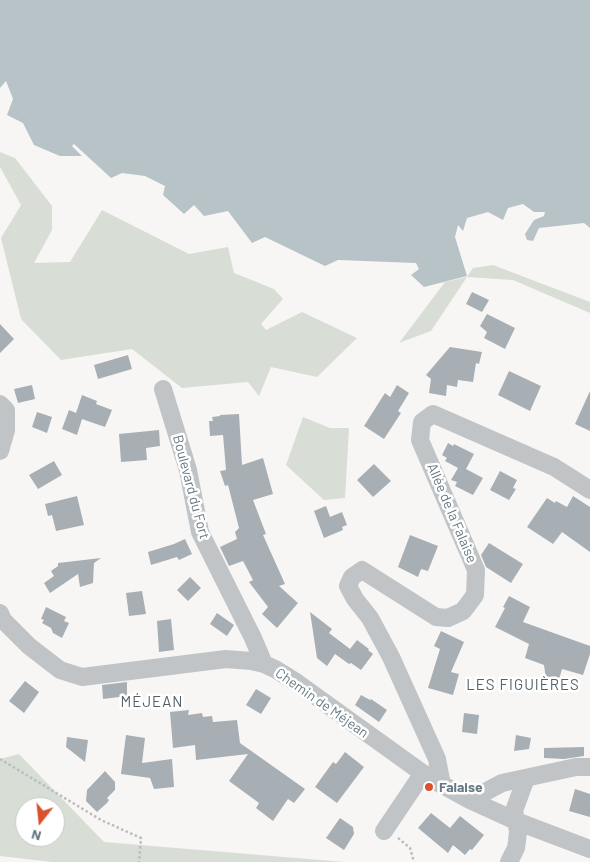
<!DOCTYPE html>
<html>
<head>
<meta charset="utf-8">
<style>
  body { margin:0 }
  #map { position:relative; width:590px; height:862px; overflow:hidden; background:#f7f6f4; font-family:Barlow,sans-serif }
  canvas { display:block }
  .north { position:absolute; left:15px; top:797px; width:50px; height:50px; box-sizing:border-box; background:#fff; border:1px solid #c2c9cd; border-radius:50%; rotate:196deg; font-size:14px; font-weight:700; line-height:20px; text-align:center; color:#677883 }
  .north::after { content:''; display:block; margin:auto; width:18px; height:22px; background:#dc502f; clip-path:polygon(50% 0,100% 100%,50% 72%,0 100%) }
</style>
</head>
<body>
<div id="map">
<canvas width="590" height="862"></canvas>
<div class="north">N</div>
</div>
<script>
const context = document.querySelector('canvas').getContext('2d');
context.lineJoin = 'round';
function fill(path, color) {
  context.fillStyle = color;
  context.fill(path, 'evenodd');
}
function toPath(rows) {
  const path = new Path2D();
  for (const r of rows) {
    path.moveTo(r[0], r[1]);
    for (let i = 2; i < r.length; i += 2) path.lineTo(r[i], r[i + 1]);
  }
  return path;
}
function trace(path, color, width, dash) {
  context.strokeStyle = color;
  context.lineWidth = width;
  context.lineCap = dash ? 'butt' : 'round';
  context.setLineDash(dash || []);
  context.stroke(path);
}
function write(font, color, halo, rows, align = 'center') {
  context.font = font + ' Barlow,sans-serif';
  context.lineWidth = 5;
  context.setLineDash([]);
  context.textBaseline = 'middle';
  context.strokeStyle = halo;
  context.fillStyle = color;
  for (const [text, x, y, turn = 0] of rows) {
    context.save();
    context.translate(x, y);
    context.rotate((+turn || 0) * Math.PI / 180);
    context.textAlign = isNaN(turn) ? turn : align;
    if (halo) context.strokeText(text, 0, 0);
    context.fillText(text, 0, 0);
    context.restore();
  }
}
const green = toPath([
  [0,152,15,158,52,206,52,230,34,263,70,262,102,210,189,254,228,247,234,273,274,289,283,299,261,324,266,330,302,312,357,338,317,377,271,367,259,396,248,382,182,388,132,349,61,360,21,319,1,238,21,205,0,167],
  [493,265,590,302,590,313,513,280,467,277,431,331,399,343,445,282,467,277,473,268],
  [303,417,330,428,349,428,345,498,324,500,286,465],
  [19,754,104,842,344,862,52,862,0,856,0,759],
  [25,807,55,807,55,837,25,837]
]);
const water = toPath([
  [0,0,590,0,590,228,584,223,539,228,533,241,527,240,525,234,534,220,544,216,545,212,534,212,523,204,508,208,503,220,488,212,467,218,463,231,458,225,455,237,467,276,424,287,411,275,419,269,416,263,338,260,325,266,265,237,252,243,228,211,204,216,194,205,184,214,163,195,165,186,145,176,122,173,111,178,74,144,72,146,82,156,60,156,34,145,23,123,7,115,13,99,6,81,0,88]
]);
const building = toPath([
  [472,292,489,300,482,312,466,304],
  [487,314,515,328,505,349,484,338,487,332,480,326],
  [0,324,14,339,0,353],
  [450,347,482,352,479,364,476,363,473,382,458,380,457,387,447,385,446,396,429,393,431,379,426,375],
  [128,355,132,369,98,379,94,365],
  [509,371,541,386,530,411,498,395],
  [32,385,35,399,18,403,14,389],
  [397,385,409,393,398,411,401,413,384,439,364,426,385,393,390,397],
  [590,391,590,431,575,424],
  [82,395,97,401,96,404,112,410,105,427,82,419,77,435,62,429,69,410,76,413],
  [37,412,52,417,47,433,32,427],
  [239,414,242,465,263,458,273,494,253,500,266,534,263,535,285,584,279,586,298,603,277,628,262,614,268,607,249,582,253,580,243,561,229,566,220,547,237,539,235,532,239,528,228,485,225,486,220,471,226,470,223,435,210,436,209,421,213,421,212,417,220,416,220,415],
  [159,430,160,446,146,448,147,460,121,462,119,434],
  [448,443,453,446,454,444,474,454,466,469,483,478,473,495,455,486,457,482,451,480,458,468,445,461,447,458,442,455],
  [54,461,62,475,38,489,29,475],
  [374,464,391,481,373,497,357,480],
  [500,471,517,480,513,488,516,489,509,500,490,490],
  [77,496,84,525,56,531,52,515,48,516,45,504],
  [573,496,590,507,590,552,562,532,553,544,527,527,547,498,555,503,556,501,567,507],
  [326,506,330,517,342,512,347,525,342,527,343,530,324,538,314,511],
  [410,535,438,546,428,571,421,569,418,577,398,567],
  [185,539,192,554,179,560,177,557,151,565,148,552,174,544],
  [489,543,523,564,511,583,486,567,481,555],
  [101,558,94,563,93,583,80,587,78,574,50,593,44,583,54,576,51,571,58,566,58,563],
  [190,577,201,588,188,601,177,590],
  [142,591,146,614,129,616,126,593],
  [509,596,530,607,523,622,590,646,590,654,583,675,562,669,558,683,546,679,544,665,525,658,529,644,495,627,505,608,503,607],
  [46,607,66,617,64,621,69,623,62,638,53,633,51,628,42,623,44,620,41,619],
  [310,612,332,629,329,633,350,649,357,640,369,649,368,650,373,654,361,670,351,663,349,664,335,654,327,666,317,658],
  [217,613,234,625,227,636,210,624],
  [171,619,174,650,159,652,157,621],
  [441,631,464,642,451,672,459,674,453,695,428,688,440,649,434,646],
  [25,681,39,692,24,713,9,701],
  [127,682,127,696,103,699,102,685],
  [256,689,271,698,261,714,246,705],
  [361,695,370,700,371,699,387,710,379,722,355,705],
  [189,710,188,715,202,713,203,717,212,716,213,722,237,720,240,743,305,789,294,803,288,799,273,821,256,808,259,803,229,781,248,754,196,760,195,745,173,748,170,712],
  [464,713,479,715,477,734,462,732],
  [126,735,145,738,142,763,172,759,174,787,154,789,150,778,121,774],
  [516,735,531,738,529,749,514,751],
  [67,737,88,740,85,762,66,747],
  [584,747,584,756,564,759,544,758,544,748],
  [345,752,364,767,337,803,315,787,333,762,336,764],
  [105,771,115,782,115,790,107,798,109,800,107,803,97,812,86,801,87,790],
  [575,789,590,794,590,817,569,811],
  [431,813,450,828,460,816,484,835,472,850,470,849,465,855,453,845,448,853,418,828],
  [340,818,353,827,354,834,344,850,326,838]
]);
const path = toPath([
  [0,759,101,820,141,838,139,862],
  [398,838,410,848,414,862]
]);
const minor = toPath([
  [163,389,188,470,200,532,253,638,264,664],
  [0,404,6,410,6,430,0,451],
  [0,613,3,620,29,646,60,670,82,677,226,659,251,661,264,664,275,669,296,682,428,777,470,800,516,821,590,849],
  [442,785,437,759,391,657,370,618,355,599,348,586,352,577,362,570,436,617,448,618,463,611,475,595,476,570,420,440,422,422,433,414,554,467,590,490],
  [470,800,502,783,576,767,590,767],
  [384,831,423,773],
  [509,862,516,848,517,841,518,831,514,811,526,778]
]);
const markers = [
  [429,787,5,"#dc502f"]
];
const streetNames = [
  ["Boulevard du Fort",191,487,75],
  ["Allée de la Falaise",452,513,67],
  ["Chemin de Méjean",322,703,35]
];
const poiNames = [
  ["Falaise",439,787]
];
const neighbourhoodNames = [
  ["LES FIGUIÈRES",523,685],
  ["MÉJEAN",152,702]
];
fill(green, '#d8ddd5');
fill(water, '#b7c3c7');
fill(building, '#a7afb4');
trace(path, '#babdbf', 2.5, [2.5, 2.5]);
trace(minor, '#c0c4c7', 18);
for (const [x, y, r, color] of markers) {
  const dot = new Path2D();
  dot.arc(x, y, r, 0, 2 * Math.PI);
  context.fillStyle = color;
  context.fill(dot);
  trace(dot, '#fff', 2);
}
write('14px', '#677883', '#fff', streetNames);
write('bold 14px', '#677883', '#fff', poiNames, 'left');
context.letterSpacing = '1px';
write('15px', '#546069', '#fff', neighbourhoodNames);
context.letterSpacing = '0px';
</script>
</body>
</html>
